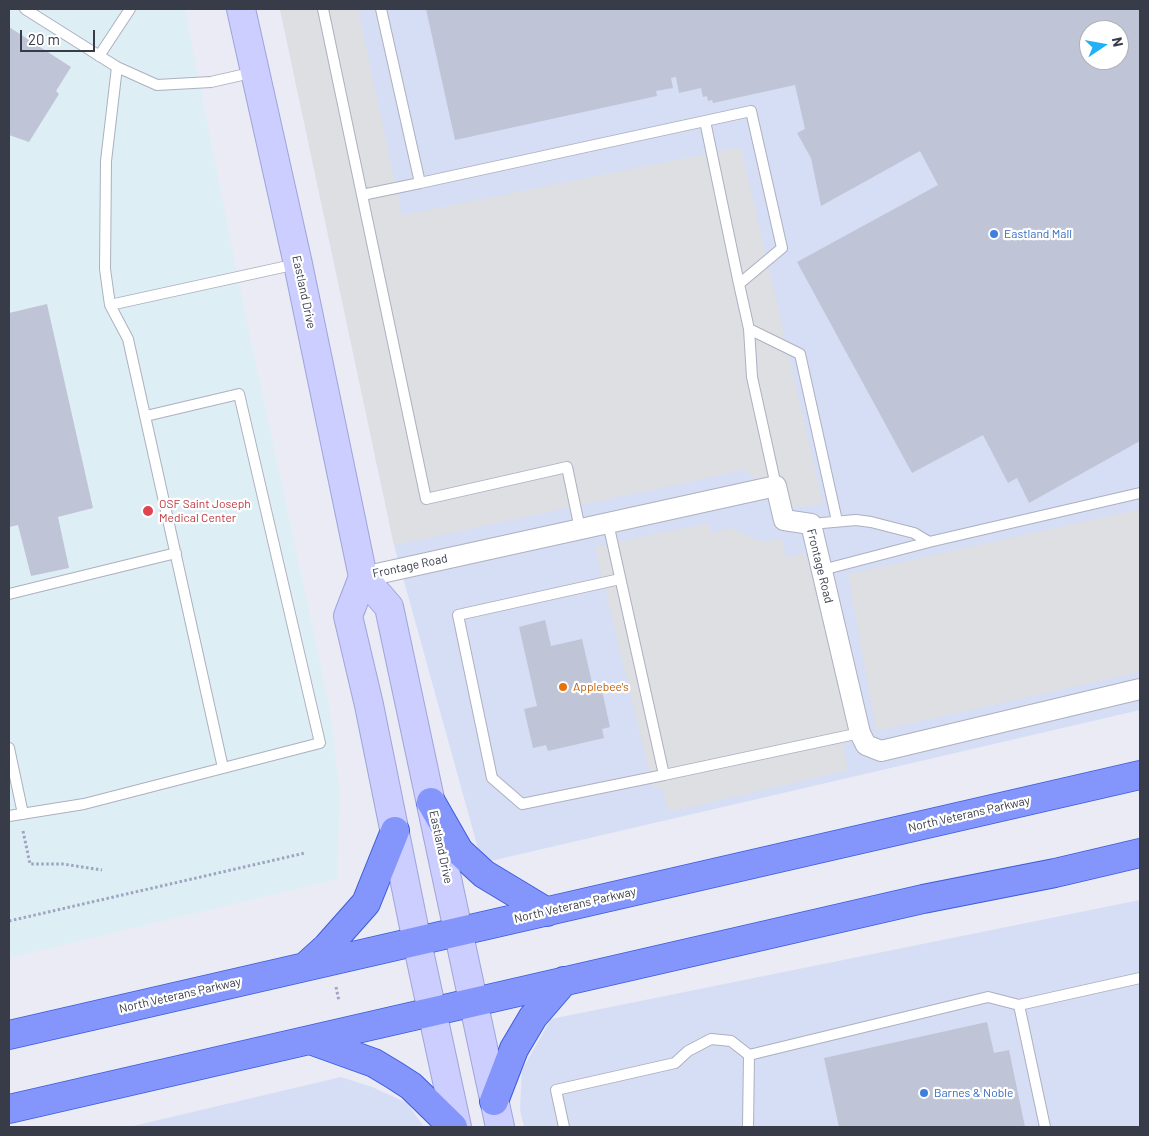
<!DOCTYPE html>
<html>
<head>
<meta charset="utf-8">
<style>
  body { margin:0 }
  #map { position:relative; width:1149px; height:1136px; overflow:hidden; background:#eaebf5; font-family:Barlow,sans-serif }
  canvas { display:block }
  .frame { position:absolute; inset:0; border:10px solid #383c49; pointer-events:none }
  .north { position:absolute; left:1079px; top:20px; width:50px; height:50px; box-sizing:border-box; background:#fff; border:1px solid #afb1b6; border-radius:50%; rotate:78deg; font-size:14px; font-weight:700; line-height:20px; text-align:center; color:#383c49 }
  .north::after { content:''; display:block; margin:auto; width:18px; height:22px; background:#20b1f6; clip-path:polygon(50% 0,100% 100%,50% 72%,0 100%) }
  .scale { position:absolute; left:20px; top:30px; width:75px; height:22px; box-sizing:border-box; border:2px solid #383c49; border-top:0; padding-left:6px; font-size:15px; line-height:18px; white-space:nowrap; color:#383c49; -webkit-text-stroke:4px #fff; paint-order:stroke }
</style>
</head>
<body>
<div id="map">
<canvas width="1149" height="1136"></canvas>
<div class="frame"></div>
<div class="north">N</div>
<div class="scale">20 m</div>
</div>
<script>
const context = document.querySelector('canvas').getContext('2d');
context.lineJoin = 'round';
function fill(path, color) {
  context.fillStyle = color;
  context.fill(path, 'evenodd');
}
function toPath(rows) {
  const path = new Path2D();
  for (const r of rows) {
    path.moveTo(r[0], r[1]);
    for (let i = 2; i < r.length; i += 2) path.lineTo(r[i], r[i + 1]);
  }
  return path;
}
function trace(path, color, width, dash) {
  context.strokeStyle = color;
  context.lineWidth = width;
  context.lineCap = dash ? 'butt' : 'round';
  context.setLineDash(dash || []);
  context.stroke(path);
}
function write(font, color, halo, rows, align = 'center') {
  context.font = font + ' Barlow,sans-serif';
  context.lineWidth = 4.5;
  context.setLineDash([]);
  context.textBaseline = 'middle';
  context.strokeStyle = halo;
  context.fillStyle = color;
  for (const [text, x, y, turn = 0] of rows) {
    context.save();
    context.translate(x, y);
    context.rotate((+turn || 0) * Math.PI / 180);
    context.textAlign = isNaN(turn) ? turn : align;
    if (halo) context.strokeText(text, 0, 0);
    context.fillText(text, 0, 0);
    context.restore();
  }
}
const commercial = toPath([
  [280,9,1140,9,1140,710,482,863,394,545],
  [1089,30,1119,30,1119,60,1089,60],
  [1140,900,1140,1127,524,1127,520,1110,522,1070,551,1019],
  [341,1077,372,1087,407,1103,424,1127,129,1127]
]);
const medical = toPath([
  [9,9,185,9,246,318,329,704,340,792,337,879,9,958]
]);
const parking = toPath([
  [280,9,358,9,402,215,741,147,823,504,793,508,744,470,394,545],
  [1140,509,1140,672,876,731,848,574],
  [708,523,711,533,731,528,762,542,782,538,786,558,804,552,812,570,848,725,844,749,848,770,669,812,663,790,659,787,653,788,595,547]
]);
const building = toPath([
  [426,9,1140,9,1140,441,1029,503,1017,478,1008,483,983,435,912,473,797,262,938,185,920,151,821,206,811,158,797,133,805,129,795,85,713,103,712,100,708,101,707,96,703,97,701,88,679,93,676,77,671,78,673,88,656,91,657,96,455,140],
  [1089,30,1119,30,1119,60,1089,60],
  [9,27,71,67,56,91,59,94,29,142,9,135],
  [47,304,93,508,58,517,69,568,31,576,18,525,9,527,9,313],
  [545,620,551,646,582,639,593,687,601,686,610,727,602,729,604,738,548,751,546,745,533,748,524,709,537,706,519,627],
  [987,1022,994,1053,1009,1050,1025,1127,839,1127,824,1058]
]);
const path = toPath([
  [23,831,30,864,63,864,102,870],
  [9,921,305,853],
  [336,987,339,1001]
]);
const service = toPath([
  [25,9,117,67,157,85,211,82,255,72],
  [323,9,362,195],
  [381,9,420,183,751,111,782,248,739,284,749,329,800,354,837,521],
  [99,56,130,9],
  [705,121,739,284],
  [420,183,362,195,426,499,567,467,580,529],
  [110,305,105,269,106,161,117,67],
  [749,329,752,377,776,486],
  [608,523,664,775,522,804,492,778,458,615,620,579],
  [811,524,856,520,871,522,914,533,929,542],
  [822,570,929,542,1140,493],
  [9,594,176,553],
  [9,748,23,814],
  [223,768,128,339,110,305,297,264],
  [664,775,860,733],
  [9,816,84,804,320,743,239,394,146,416],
  [1019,1005,1045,1127],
  [564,1127,556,1090,675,1063,688,1051,711,1039,731,1041,749,1055],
  [748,1127,749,1055,988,997,1019,1005,1140,978]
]);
const minor = toPath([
  [363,577,776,486,784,520,811,524,860,733,866,745,881,751,1140,689]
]);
const secondary = toPath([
  [241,9,298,264,363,577,389,607,500,1127],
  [363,577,348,616,369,705,417,942,457,1127]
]);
const trunk = toPath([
  [431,802,459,851,484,874,547,912],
  [306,966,327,947,366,903,395,831],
  [9,1035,1140,775],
  [310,1040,374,1063,394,1075,411,1086,453,1127],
  [494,1101,514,1049,533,1017,564,981],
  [9,1109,923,899,1055,873,1140,853]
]);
const markers = [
  [994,234,5,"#3f7fe0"],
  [148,511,6,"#e0444e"],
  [563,687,5,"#e8710a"],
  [924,1093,5,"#3f7fe0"]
];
const shopNames = [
  ["Eastland Mall",1004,234],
  ["Barnes & Noble",934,1093]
];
const streetNames = [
  ["Eastland Drive",304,292,78],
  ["Frontage Road",410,566,-12],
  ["Frontage Road",820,566,76],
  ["North Veterans Parkway",969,814,-13],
  ["Eastland Drive",441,847,78],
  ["North Veterans Parkway",575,905,-13],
  ["North Veterans Parkway",180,995,-13]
];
const healthNames = [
  ["OSF Saint Joseph",159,504],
  ["Medical Center",159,518]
];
const foodNames = [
  ["Applebee's",573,687]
];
fill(commercial, '#d6def6');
fill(medical, '#deeef5');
fill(parking, '#dedfe3');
fill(building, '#bfc4d6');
trace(service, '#acb0c0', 12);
trace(minor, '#acb0c0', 22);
trace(secondary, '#9fa4d9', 30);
trace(trunk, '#3d5cdb', 30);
trace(path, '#9ea4c2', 3, [2.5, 2.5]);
trace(service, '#fff', 10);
trace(minor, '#fff', 20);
trace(secondary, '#cbcefe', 28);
trace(trunk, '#8496fc', 28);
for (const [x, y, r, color] of markers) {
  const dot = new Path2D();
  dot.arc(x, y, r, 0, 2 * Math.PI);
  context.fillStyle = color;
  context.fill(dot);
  trace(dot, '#fff', 2);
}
write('12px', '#366cbe', '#fff', shopNames, 'left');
write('12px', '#383c49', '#fff', streetNames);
write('12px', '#be3a42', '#fff', healthNames, 'left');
write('12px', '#c56008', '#fff', foodNames, 'left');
</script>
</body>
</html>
